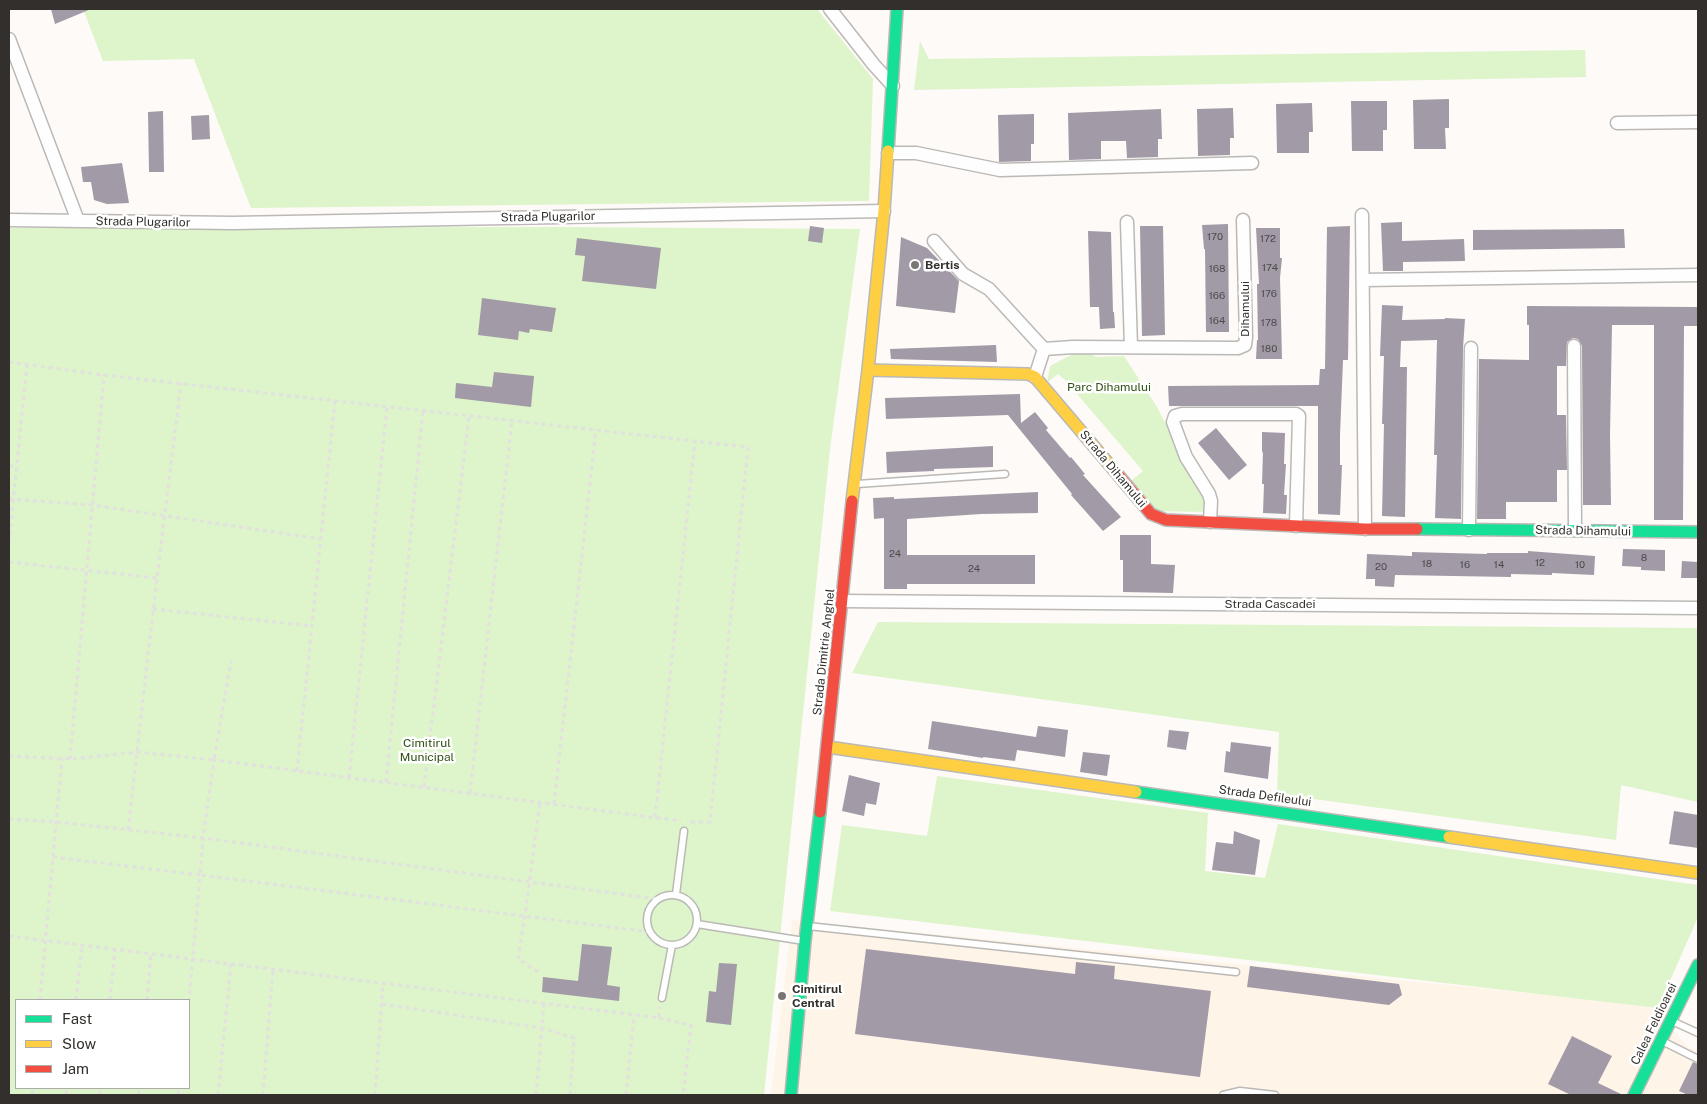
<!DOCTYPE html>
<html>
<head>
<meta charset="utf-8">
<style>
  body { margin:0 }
  #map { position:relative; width:1707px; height:1104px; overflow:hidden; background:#fdfaf7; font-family:"Public Sans",sans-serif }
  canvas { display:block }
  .frame { position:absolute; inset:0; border:10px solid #322f2c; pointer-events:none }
  .legend { position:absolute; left:15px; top:999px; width:175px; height:90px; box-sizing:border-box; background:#fff; border:1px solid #adacab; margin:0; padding:6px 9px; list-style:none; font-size:15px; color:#322f2c }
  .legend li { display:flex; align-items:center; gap:10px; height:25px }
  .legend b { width:25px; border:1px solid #adacab }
</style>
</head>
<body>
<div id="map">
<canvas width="1707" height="1104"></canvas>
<div class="frame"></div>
<ul class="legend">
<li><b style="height:6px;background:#16e098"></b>Fast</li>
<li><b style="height:6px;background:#ffcf43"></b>Slow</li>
<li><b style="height:6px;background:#f24e42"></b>Jam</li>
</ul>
</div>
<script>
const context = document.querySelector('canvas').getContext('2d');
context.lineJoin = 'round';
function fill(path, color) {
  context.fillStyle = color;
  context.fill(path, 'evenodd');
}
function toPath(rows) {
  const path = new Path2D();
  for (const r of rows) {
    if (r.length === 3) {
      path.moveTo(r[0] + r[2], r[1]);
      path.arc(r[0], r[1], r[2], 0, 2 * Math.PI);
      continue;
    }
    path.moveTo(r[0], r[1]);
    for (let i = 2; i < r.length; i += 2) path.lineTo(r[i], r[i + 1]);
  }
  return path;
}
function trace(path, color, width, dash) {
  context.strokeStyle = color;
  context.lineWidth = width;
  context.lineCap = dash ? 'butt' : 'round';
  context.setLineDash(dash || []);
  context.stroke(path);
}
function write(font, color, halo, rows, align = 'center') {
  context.font = font + ' "Public Sans",sans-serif';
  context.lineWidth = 5;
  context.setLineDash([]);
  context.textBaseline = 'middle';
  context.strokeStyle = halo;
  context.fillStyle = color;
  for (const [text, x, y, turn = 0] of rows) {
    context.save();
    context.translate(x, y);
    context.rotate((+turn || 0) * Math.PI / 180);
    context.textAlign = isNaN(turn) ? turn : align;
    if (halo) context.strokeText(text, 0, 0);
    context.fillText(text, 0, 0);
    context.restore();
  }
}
const industrial = toPath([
  [792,920,1650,1005,1688,1047,1698,1052,1698,1095,771,1095]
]);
const green = toPath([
  [83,9,817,9,873,79,869,201,251,208,194,59,103,61],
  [920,41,929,59,1585,50,1586,77,914,90],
  [555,227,860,229,830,449,764,1095,9,1095,9,228],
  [16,1000,189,1000,189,1088,16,1088],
  [1087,351,1096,357,1124,356,1157,407,1184,459,1206,493,1207,512,1155,511,1131,481,1143,471,1065,380,1058,374,1047,383,1050,366,1071,355],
  [878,622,1698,628,1698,802,1621,785,1616,840,1277,794,1279,732,852,673],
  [937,776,1208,813,1205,871,1265,878,1278,824,1698,885,1698,917,1658,1008,830,911,842,825,927,836]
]);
const building = toPath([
  [51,9,91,9,55,24],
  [1449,99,1449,128,1445,128,1446,149,1414,149,1413,100],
  [1351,101,1387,101,1387,130,1383,130,1383,151,1352,151],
  [1312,103,1313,132,1309,132,1309,153,1277,153,1276,104],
  [1233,108,1234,138,1230,138,1230,155,1198,156,1197,109],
  [1161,109,1162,139,1158,139,1158,157,1127,158,1126,141,1101,141,1101,159,1069,160,1068,113],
  [163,111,164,172,149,172,148,112],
  [1034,114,1034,144,1031,144,1031,161,999,162,998,115],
  [209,115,210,139,192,140,191,116],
  [122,163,129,203,107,204,94,200,91,182,83,182,81,167],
  [1402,222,1402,241,1464,239,1465,261,1403,262,1403,271,1383,271,1381,223],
  [1228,224,1229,332,1206,332,1205,249,1204,249,1202,225],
  [810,226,824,228,822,243,808,241],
  [1140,226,1163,226,1165,335,1142,336],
  [1350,226,1348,360,1343,360,1340,435,1340,465,1342,465,1340,515,1318,514,1318,406,1169,406,1168,386,1319,385,1320,369,1325,369,1327,227],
  [1256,228,1280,228,1280,258,1282,258,1280,278,1282,359,1256,359,1257,340,1258,340,1257,284,1259,284],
  [1624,229,1625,248,1473,250,1473,230],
  [1088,231,1111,232,1113,312,1114,312,1115,328,1100,329,1099,307,1090,307],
  [901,237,927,248,959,281,955,313,896,306],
  [577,238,661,248,656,289,582,281,585,256,575,255],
  [482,298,556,308,552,332,530,329,529,333,519,331,518,340,478,335],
  [1382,305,1403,306,1402,320,1445,319,1445,318,1465,319,1463,348,1461,519,1435,518,1437,455,1434,455,1437,340,1401,341,1400,367,1407,367,1405,517,1382,516,1384,424,1382,424,1384,356,1380,356],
  [1527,306,1698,307,1698,326,1684,326,1683,520,1654,520,1654,325,1612,325,1610,435,1611,505,1583,505,1582,346,1578,339,1573,338,1567,342,1566,366,1557,366,1557,415,1566,415,1567,470,1557,470,1557,502,1506,502,1506,519,1477,519,1479,359,1529,360,1529,325,1527,325],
  [996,345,997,362,891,359,890,349],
  [494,372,534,376,531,407,455,398,456,383,492,387],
  [1020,394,1021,423,1035,412,1048,428,1046,430,1070,458,1071,457,1085,474,1083,475,1121,517,1103,531,1071,495,1072,494,1008,415,886,419,885,398],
  [1216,428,1247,465,1229,480,1198,443],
  [1262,432,1285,433,1284,464,1286,464,1284,495,1287,495,1286,514,1263,513,1264,484,1262,484,1263,451,1262,453],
  [993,446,993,467,934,469,934,471,887,473,886,452],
  [1038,492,1038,513,981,514,907,519,907,555,1035,555,1035,584,907,584,907,589,884,589,884,518,874,519,873,498,894,497,894,499],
  [1120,535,1151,535,1151,564,1175,565,1173,593,1123,592,1123,560,1120,560],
  [1623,549,1665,550,1665,571,1641,570,1641,567,1622,566],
  [1528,551,1595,556,1594,575,1552,573,1552,575,1511,574,1511,577,1395,575,1394,587,1375,586,1375,579,1366,579,1367,554,1412,556,1412,552,1487,554,1487,553,1528,553],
  [1682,561,1698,562,1698,578,1681,578],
  [932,721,1036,737,1038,726,1068,730,1065,757,1017,750,1015,761,983,757,983,758,928,749],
  [1169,730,1189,732,1186,750,1167,747],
  [1231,742,1271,747,1268,779,1224,772,1226,751,1230,752],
  [1083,752,1110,755,1107,776,1080,772],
  [849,775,880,783,876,805,866,803,864,816,842,811],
  [1674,811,1698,815,1698,848,1669,844],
  [1234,831,1260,840,1255,875,1212,870,1216,842,1233,844],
  [582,944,612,947,607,985,620,987,619,1001,542,992,543,977,578,981],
  [866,949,1075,974,1076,962,1115,966,1114,979,1211,991,1200,1077,855,1034],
  [719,963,737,964,731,1025,706,1022,709,991,716,992],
  [1250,966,1399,984,1402,995,1389,1005,1247,987],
  [1572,1036,1612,1056,1598,1083,1623,1095,1571,1095,1548,1084],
  [1693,1062,1698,1064,1698,1095,1688,1095,1679,1091]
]);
const path = toPath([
  [9,362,104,375,748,447,710,822,689,822],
  [9,466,17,466],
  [9,499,92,505,321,539],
  [9,543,27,364],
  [9,562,157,578],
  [153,609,312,626],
  [9,756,70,759,138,752,214,760,231,661],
  [70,759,104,375],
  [297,771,335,400],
  [349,778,387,406],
  [386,782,423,410],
  [424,787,469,416],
  [470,793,512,420],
  [554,804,596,430],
  [655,817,695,441],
  [9,819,57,822,203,838,214,760,681,821],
  [128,830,157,578,181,383],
  [53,857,200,875,189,1001],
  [650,932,200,875,203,838,657,899],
  [9,936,659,1018,660,1007],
  [538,972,518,959,525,916,540,802],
  [40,1000,62,758],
  [76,1000,82,945],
  [110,1000,115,949],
  [147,1000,151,954],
  [382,1004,542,1028,574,1038,570,1095],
  [659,1018,691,1025,683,1095],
  [32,1095,33,1088],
  [66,1095,67,1088],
  [100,1095,101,1088],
  [139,1095,139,1088],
  [178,1095,179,1088],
  [218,1095,231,964],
  [263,1095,273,969],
  [375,1095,383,984],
  [536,1095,544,1004],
  [626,1095,634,1015]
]);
const lane = toPath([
  [857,484,1005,474],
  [676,894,684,831],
  [672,920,25],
  [697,924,804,941],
  [808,926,1236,972],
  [662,998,672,945],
  [1672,1021,1698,1033],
  [1662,1041,1698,1059],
  [1223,1095,1240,1091,1275,1095]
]);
const street = toPath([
  [830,9,874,65,893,86],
  [9,39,78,221],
  [1617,123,1698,122],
  [888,153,916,153,1000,170,1252,163],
  [1362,215,1365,529],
  [9,220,233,223,884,211],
  [1127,222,1131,347],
  [934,241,963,274,989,289,1044,349,1035,377],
  [1363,280,1698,275],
  [1574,346,1575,530],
  [1044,349,1073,347,1238,348,1245,345,1246,337,1243,220],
  [1210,522,1211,501,1209,494,1186,457,1173,422,1175,416,1182,414,1296,414,1299,416,1296,526],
  [1469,530,1471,348],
  [842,601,1698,608]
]);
const fast = toPath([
  [888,151,897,9],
  [1417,529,1698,532],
  [1136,792,1449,837],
  [791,1095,805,941,820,812],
  [1634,1095,1698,965]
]);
const slow = toPath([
  [868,370,1028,374,1035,377,1119,476],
  [852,501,868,370,884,211,888,151],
  [828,747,1136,792],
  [1449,837,1698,873]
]);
const jam = toPath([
  [1119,476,1151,514,1166,520,1365,529,1417,529],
  [820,812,852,501]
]);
const markers = [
  [915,265,5,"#797673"],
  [782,996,5,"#797673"]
];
const numberNames = [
  ["170",1215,237],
  ["172",1268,239],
  ["174",1270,268],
  ["168",1217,269],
  ["176",1269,294],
  ["166",1217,296],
  ["164",1217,321],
  ["178",1269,323],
  ["180",1269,349],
  ["24",895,554],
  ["8",1644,558],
  ["12",1540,563],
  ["18",1427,564],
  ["16",1465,565],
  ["14",1499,565],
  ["10",1580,565],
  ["20",1381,567],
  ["24",974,569]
];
const streetNames = [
  ["Strada Plugarilor",548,217,-1],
  ["Strada Plugarilor",143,222,1],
  ["Dihamului",1245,309,-90],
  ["Strada Dihamului",1113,469,50],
  ["Strada Dihamului",1583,531,1],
  ["Strada Cascadei",1270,604],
  ["Strada Dimitrie Anghel",824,652,-84],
  ["Strada Defileului",1265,796,8],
  ["Calea Feldioarei",1654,1024,-64]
];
const poiNames = [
  ["Bertis",925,265],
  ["Cimitirul",792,989],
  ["Central",792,1003]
];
const parkNames = [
  ["Parc Dihamului",1109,387],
  ["Cimitirul",427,743],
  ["Municipal",427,757]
];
fill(industrial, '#fef4e8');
fill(green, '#def4ca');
fill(building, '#a29aa7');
trace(lane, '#bbb9b6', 9);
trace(street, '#bbb9b6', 15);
trace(fast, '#bbb9b6', 14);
trace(slow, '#bbb9b6', 14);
trace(jam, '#bbb9b6', 14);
trace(path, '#e2e1e0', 3, [4, 4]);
trace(lane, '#fffefe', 6);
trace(street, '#fffefe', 12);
trace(fast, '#16e098', 11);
trace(slow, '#ffcf43', 11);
trace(jam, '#f24e42', 11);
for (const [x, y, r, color] of markers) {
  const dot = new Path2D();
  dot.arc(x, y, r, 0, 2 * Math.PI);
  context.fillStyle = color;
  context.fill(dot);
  trace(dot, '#fff', 2);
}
write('10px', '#4e4a4b', null, numberNames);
write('12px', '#322f2c', '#fff', streetNames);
write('bold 12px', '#322f2c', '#fff', poiNames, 'left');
write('12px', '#325115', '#fff', parkNames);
</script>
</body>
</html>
